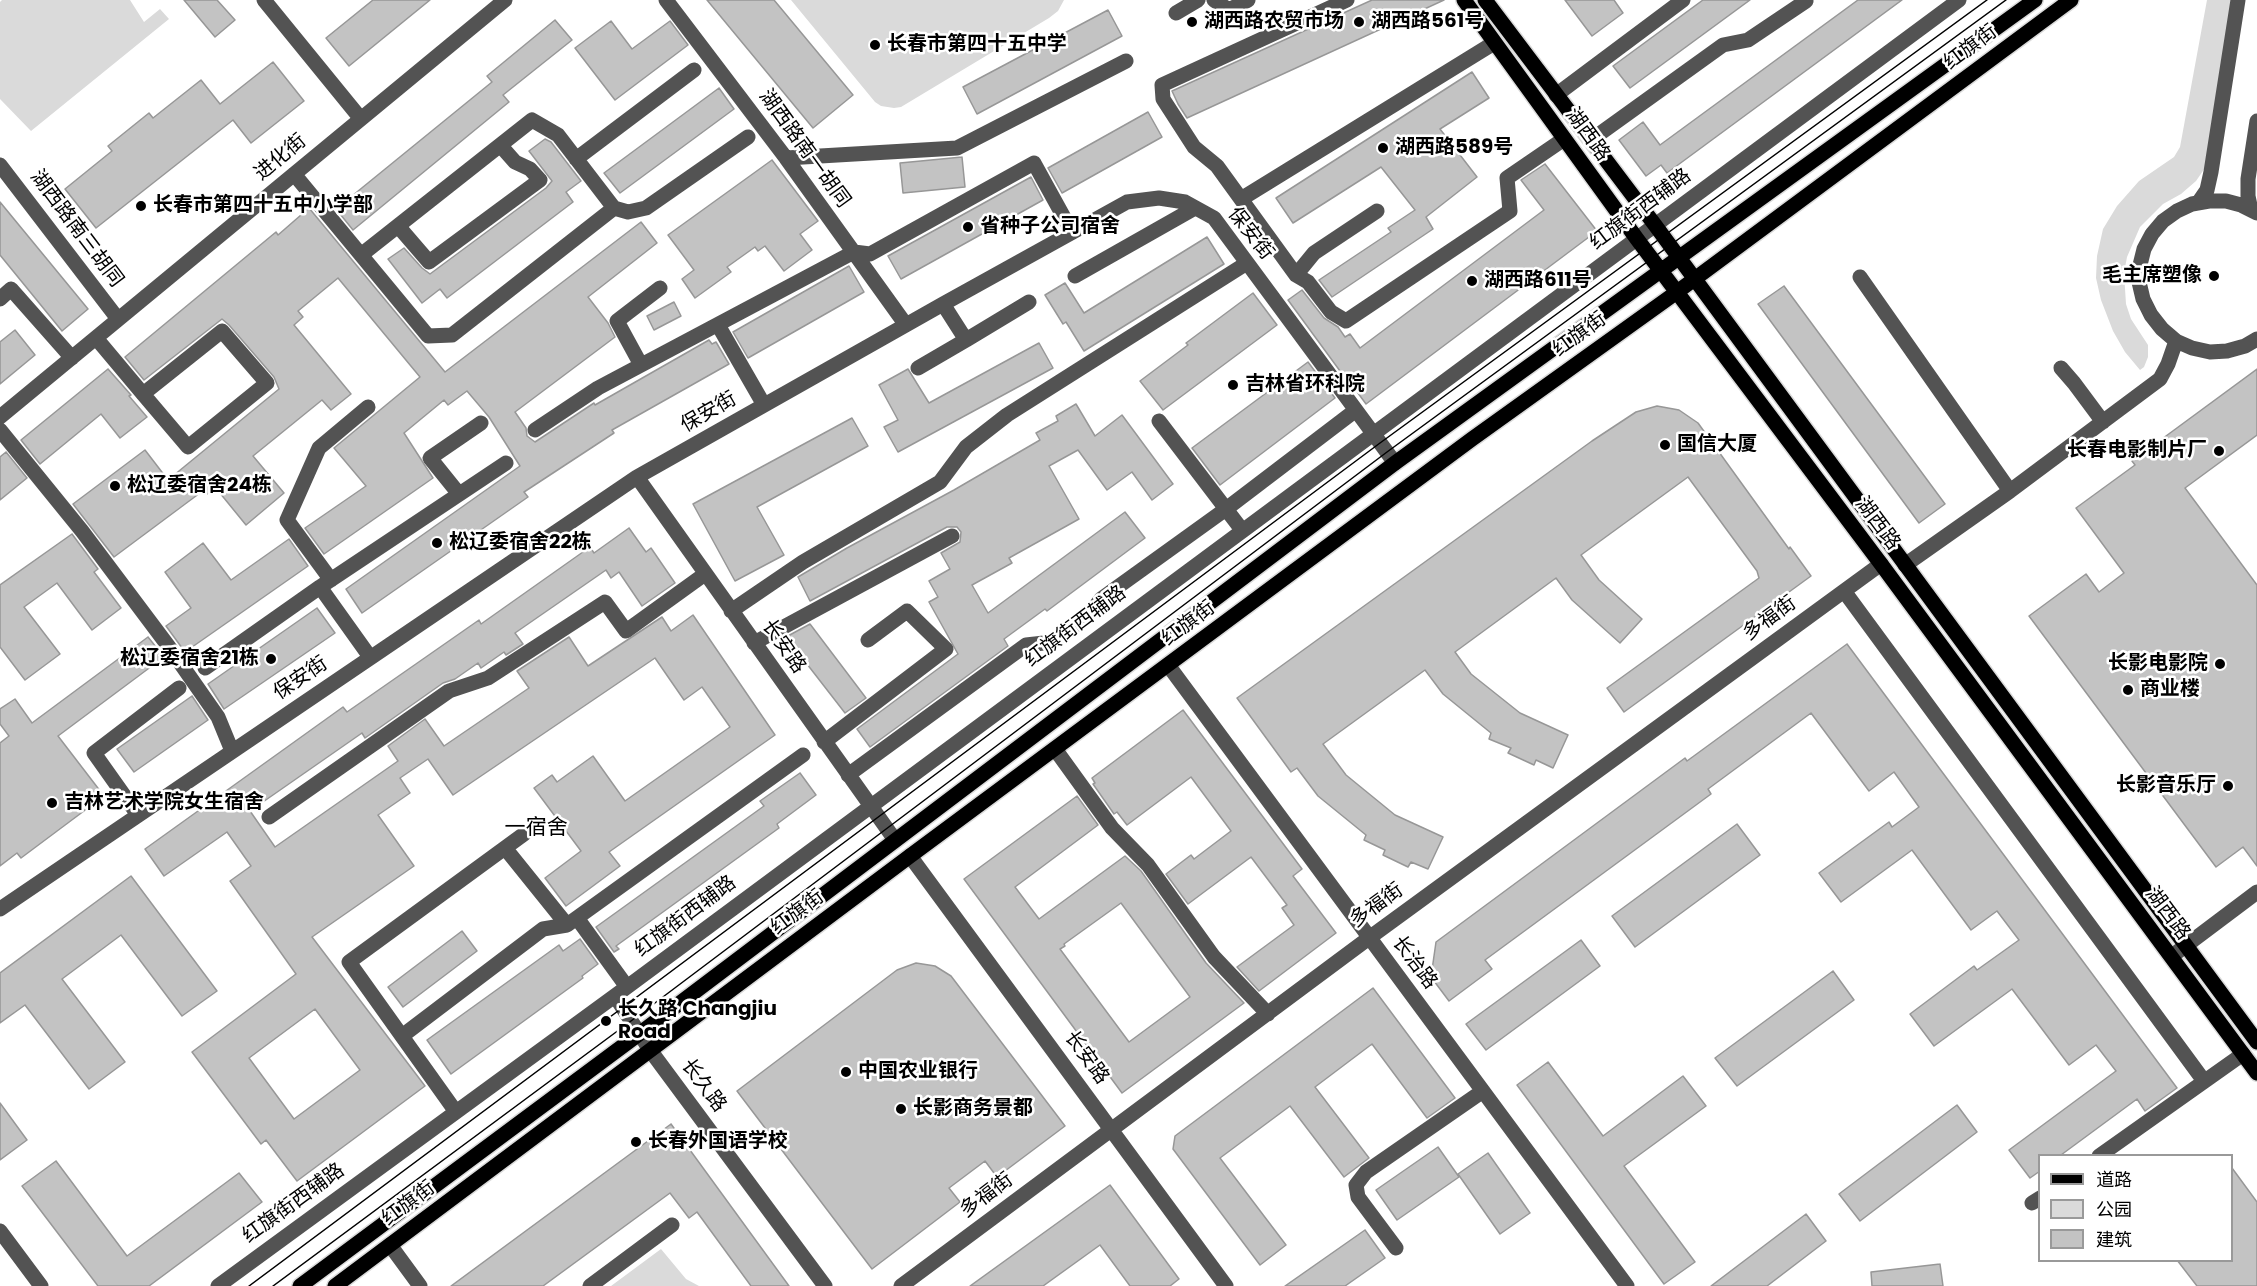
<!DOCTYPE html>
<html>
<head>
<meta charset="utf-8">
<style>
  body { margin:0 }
  #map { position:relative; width:2257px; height:1286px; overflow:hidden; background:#fff; font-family:Poppins,"Noto Sans SC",sans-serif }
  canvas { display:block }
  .legend { position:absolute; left:2038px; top:1154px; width:195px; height:108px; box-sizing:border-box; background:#fff; border:2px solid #999; margin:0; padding:8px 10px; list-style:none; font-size:18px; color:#000 }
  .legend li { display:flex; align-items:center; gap:12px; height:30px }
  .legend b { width:30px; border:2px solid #999 }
</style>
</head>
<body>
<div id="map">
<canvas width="2257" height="1286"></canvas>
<ul class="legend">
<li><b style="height:8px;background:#000"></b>道路</li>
<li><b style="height:16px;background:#dadada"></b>公园</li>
<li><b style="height:16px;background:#c3c3c3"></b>建筑</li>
</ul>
</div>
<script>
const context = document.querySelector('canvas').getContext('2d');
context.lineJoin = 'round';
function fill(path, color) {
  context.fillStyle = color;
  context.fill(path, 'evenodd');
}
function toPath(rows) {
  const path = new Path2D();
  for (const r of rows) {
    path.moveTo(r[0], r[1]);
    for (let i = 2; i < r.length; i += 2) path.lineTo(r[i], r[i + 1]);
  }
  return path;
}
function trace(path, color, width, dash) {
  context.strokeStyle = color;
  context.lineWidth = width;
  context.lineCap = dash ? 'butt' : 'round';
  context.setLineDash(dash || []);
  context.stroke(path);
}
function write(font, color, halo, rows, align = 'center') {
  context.font = font + ' Poppins,"Noto Sans SC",sans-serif';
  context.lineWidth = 5;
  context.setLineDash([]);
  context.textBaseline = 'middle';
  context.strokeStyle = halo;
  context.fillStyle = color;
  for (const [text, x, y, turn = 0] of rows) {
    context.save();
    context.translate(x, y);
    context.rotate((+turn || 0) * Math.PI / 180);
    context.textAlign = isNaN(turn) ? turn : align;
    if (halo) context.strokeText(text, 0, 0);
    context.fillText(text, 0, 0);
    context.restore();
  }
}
const green = toPath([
  [2,0,130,0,144,22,160,9,169,19,31,131,0,99,0,2],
  [791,0,1064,0,1058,11,1049,18,901,107,894,108,881,106,875,102],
  [2207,0,2231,0,2207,165,2196,181,2181,194,2163,204,2140,227,2127,257,2124,273,2126,304,2131,319,2148,345,2148,357,2144,367,2140,370,2125,352,2113,331,2101,300,2096,278,2097,256,2103,229,2117,206,2139,181,2174,157,2180,147],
  [661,1249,686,1279,699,1286,611,1286]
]);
const building = toPath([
  [184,0,217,0,235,20,215,37,184,0],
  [373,0,430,0,349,66,326,38,373,0],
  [707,0,774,0,853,95,813,128,707,0],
  [1372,0,1444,0,1187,118,1178,104,1172,91,1372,0],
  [1565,0,1614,0,1623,13,1592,36,1565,0],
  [1703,0,1750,0,1630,88,1613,66,1703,0],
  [1858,0,1902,0,1667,173,1661,165,1646,176,1619,140,1643,122,1660,145,1858,0],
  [1108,10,1122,36,977,114,963,87,1108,10],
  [555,20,572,40,503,95,509,102,353,230,336,209,492,82,487,76,555,20],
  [611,21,632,49,670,21,688,45,615,100,575,48,611,21],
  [273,62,304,101,251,143,233,120,96,228,65,189,112,151,108,146,149,113,153,118,201,80,220,104,273,62],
  [1472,72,1489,98,1440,129,1477,177,1426,217,1433,229,1332,297,1319,280,1391,232,1388,228,1415,210,1381,167,1293,223,1276,198,1472,72],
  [719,88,734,109,620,193,604,173,719,88],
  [1148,112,1162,137,1062,193,1048,168,1148,112],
  [545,139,551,142,581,181,566,192,573,202,447,298,440,289,422,303,388,259,404,248,422,268,430,274,546,188,552,181,529,151,545,139],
  [962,157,965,187,903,193,900,163,962,157],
  [772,160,818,221,800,234,812,250,784,271,765,246,758,251,755,247,727,267,731,272,695,298,682,279,694,270,668,235,772,160],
  [1545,164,1597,231,1366,404,1352,385,1351,386,1288,300,1302,290,1324,318,1338,327,1345,337,1350,334,1360,348,1544,210,1521,180,1545,164],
  [1031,177,1043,200,901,279,888,256,1031,177],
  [0,202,88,309,62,331,0,255,0,202],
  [309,208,445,372,641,222,657,243,588,297,608,323,615,337,515,412,526,428,527,436,535,442,594,403,595,405,709,340,712,344,716,342,729,364,612,430,614,433,524,492,528,497,362,613,346,589,520,466,489,417,467,391,448,405,444,400,404,433,433,478,324,554,305,528,366,486,334,448,420,377,338,278,298,311,303,317,294,325,351,394,331,410,322,400,253,456,284,493,246,525,215,487,207,494,204,490,114,557,73,504,145,450,168,480,279,389,274,377,229,325,222,319,144,380,125,357,276,232,278,235,309,208],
  [1207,237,1224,264,1084,351,1066,322,1063,324,1045,295,1065,283,1084,313,1207,237],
  [849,266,864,292,748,358,733,332,849,266],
  [1784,286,1945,504,1919,523,1758,304,1784,286],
  [1253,293,1277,325,1163,410,1140,381,1188,345,1186,343,1253,293],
  [674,302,681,316,654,330,647,316,674,302],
  [15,330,35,355,0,384,0,342,15,330],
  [1039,343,1053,368,898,452,884,427,898,420,879,385,908,369,929,403,1039,343],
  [1308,362,1335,398,1220,485,1192,448,1308,362],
  [108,369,131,395,129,396,147,417,120,438,101,414,40,464,21,440,108,369],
  [2257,369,2257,435,2185,488,2257,585,2257,866,2243,847,2216,867,2029,616,2086,574,2099,592,2124,573,2076,508,2135,465,2132,461,2257,369],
  [1076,404,1095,436,1122,415,1173,484,1152,500,1132,472,1107,490,1078,450,1049,466,1079,519,1009,558,1012,563,972,585,988,613,1125,512,1145,538,1047,611,1045,609,1004,639,1008,646,870,747,857,729,958,654,929,602,938,597,929,581,950,569,941,553,960,542,961,532,957,527,947,527,810,601,798,577,847,548,954,490,1040,440,1036,433,1058,421,1056,416,1076,404],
  [1657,406,1679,410,1698,423,1789,549,1790,547,1811,576,1624,712,1607,688,1759,578,1757,571,1688,477,1581,555,1599,580,1642,619,1620,643,1572,600,1556,578,1455,652,1471,674,1520,713,1568,735,1553,768,1536,760,1534,765,1508,753,1511,748,1489,739,1491,733,1443,694,1425,670,1323,744,1346,775,1395,815,1443,837,1428,869,1411,862,1408,867,1383,855,1385,850,1364,840,1366,835,1318,796,1297,768,1291,772,1237,698,1592,441,1636,412,1657,406],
  [852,418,868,446,757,507,784,555,735,581,693,504,852,418],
  [6,452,27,478,0,500,0,457,6,452],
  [629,528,646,552,651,548,675,583,642,606,619,572,611,578,606,570,515,633,523,644,506,655,504,652,481,668,478,663,455,679,443,683,365,738,362,733,250,811,275,847,398,761,388,746,425,719,444,746,529,688,517,671,569,637,588,666,662,617,671,631,693,615,775,735,609,852,620,866,566,906,545,878,581,851,534,788,552,775,557,782,593,756,625,801,730,727,702,687,684,700,655,658,453,795,428,759,400,778,410,793,378,815,414,866,312,937,425,1086,297,1181,266,1140,261,1144,192,1052,296,974,230,881,251,866,227,832,164,876,145,849,343,707,347,712,479,620,481,624,590,547,594,553,629,528],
  [315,1009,360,1070,294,1119,249,1058,315,1009],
  [72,534,98,569,94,572,121,608,92,630,57,583,24,607,60,654,25,680,0,647,0,585,72,534],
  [289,539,308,566,185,652,166,626,191,608,165,572,203,543,231,580,289,539],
  [317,608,335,633,224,709,208,684,317,608],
  [810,624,866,698,845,713,786,637,810,624],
  [148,637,164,657,58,736,104,796,21,858,17,853,0,866,0,743,9,736,0,724,0,709,15,699,32,723,148,637],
  [1847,644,2177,1088,2145,1111,2137,1099,2061,1155,2040,1155,2040,1171,2030,1178,2009,1150,2116,1071,2096,1045,2069,1065,2012,989,1934,1046,1910,1014,1974,966,1977,970,2019,940,1997,911,1971,930,1912,850,1841,902,1819,873,1889,822,1892,827,1919,807,1894,772,1869,791,1811,713,1708,789,1711,794,1485,960,1492,969,1449,1001,1431,977,1436,942,1685,758,1687,761,1847,644],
  [192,696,208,720,134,772,117,749,192,696],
  [1183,710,1302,869,1293,876,1336,933,1259,991,1237,967,1294,925,1282,908,1287,905,1251,857,1188,904,1166,874,1191,855,1194,859,1231,831,1191,777,1127,825,1117,812,1114,814,1093,784,1095,783,1092,778,1183,710],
  [800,773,816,795,777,824,779,828,616,946,619,949,614,952,596,927,764,806,760,801,800,773],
  [1077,796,1098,825,1015,887,1039,919,1125,856,1141,871,1206,963,1244,1003,1122,1093,964,879,1077,796],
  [1121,903,1190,997,1129,1042,1060,949,1065,946,1064,944,1121,903],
  [1737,824,1760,855,1635,947,1612,916,1737,824],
  [131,876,217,991,182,1016,121,935,62,979,125,1062,89,1089,25,1005,0,1023,0,973,131,876],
  [462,931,477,951,403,1007,388,987,462,931],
  [580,939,598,964,582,976,583,978,451,1074,427,1040,559,945,563,951,580,939],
  [1581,940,1600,966,1486,1050,1466,1024,1581,940],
  [916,963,935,966,951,976,1065,1126,997,1177,985,1161,949,1188,960,1202,872,1269,737,1091,897,970,916,963],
  [1833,971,1854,1000,1737,1086,1715,1058,1833,971],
  [1373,988,1455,1098,1427,1118,1372,1044,1315,1087,1369,1158,1344,1177,1290,1106,1220,1158,1286,1245,1260,1265,1173,1149,1175,1136,1373,988],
  [1548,1062,1603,1136,1683,1076,1706,1106,1624,1166,1695,1262,1664,1284,1517,1085,1548,1062],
  [0,1103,27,1140,0,1160,0,1103],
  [1957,1105,1977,1132,1860,1221,1839,1194,1957,1105],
  [671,1124,789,1286,751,1286,697,1212,689,1218,670,1193,543,1286,451,1286,671,1124],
  [1438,1147,1459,1177,1397,1220,1376,1190,1438,1147],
  [1488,1153,1530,1213,1500,1234,1458,1174,1488,1153],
  [56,1161,127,1256,239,1173,262,1202,149,1286,98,1286,22,1186,56,1161],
  [2232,1168,2257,1202,2257,1286,2197,1286,2177,1260,2232,1260,2232,1168],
  [1110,1185,1179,1279,1170,1286,1130,1286,1100,1245,1043,1286,970,1286,1110,1185],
  [1806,1214,1826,1241,1767,1286,1711,1286,1806,1214],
  [1365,1230,1385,1258,1345,1286,1285,1286,1365,1230],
  [1940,1264,1943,1286,1872,1286,1871,1272,1940,1264]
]);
const minor = toPath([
  [264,0,361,119],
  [666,0,786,158,906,325],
  [1214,0,1229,10,1248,0],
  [1347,0,1162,85,1163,99,1194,147,1217,166,1296,275,1308,282,1331,312,1346,321,1510,211,1507,178,1564,139],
  [1176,13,1198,0],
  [1556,95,1683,0],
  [1591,140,1723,45,1748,40,1806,1],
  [786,158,957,148,1126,61],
  [576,159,694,70],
  [0,165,118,319],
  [294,174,428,336,452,335,614,208,628,212,646,208,748,137],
  [1241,199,1494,43],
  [2198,203,2207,190,2211,172,2238,0],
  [2251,210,2248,196,2248,179,2257,121],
  [2257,213,2241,205,2226,201,2209,201,2192,204,2177,211,2163,221,2152,234,2144,249,2140,265,2139,282,2143,299,2151,315,2162,329,2176,341,2192,348,2210,352,2227,351,2245,346,2257,339],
  [398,226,429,262,540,180,530,169,515,162,500,145],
  [361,255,532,120,558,135,614,208],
  [1296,275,1314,253,1377,211],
  [1075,276,1195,208],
  [1860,277,2010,491],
  [0,299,11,289,72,358],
  [943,304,966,340,1029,302],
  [718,325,764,405],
  [96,338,143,394,188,447,267,383,222,331,143,394],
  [641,365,617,321,660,288],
  [918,368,966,340],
  [2061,368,2074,383,2103,422],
  [0,417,505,0],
  [1159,421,1242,530],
  [0,430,82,531,169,647,218,717,232,751],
  [535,430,598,388,854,252,870,254,1034,163,1072,232],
  [637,477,895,840],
  [459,494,430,458,481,423],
  [1905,565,2010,491,2160,379,2168,364,2176,341],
  [331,580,287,520,319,448,368,407],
  [320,587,370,657],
  [1844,591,2204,1081],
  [731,611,803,562,940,482,966,447,1007,415,1247,263],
  [754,643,952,536],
  [1168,665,1627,1286],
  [205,668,320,587,506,463],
  [824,742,946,649,907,611,868,640],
  [1055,749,1112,828,1148,865,1214,957,1268,1014],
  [848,775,1026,645,1053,642,1088,616,1101,599,1226,509,1356,410],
  [138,815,94,753,179,688],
  [269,817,449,691,488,678,605,602,626,631,705,574],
  [505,848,567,925],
  [910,856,1226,1286],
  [0,909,637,477,943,304,1127,202,1159,198,1185,202,1214,218,1395,463],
  [577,918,627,987],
  [2172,956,2257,892],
  [615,996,650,1050,825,1286],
  [402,1036,543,929,567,925,803,755],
  [456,1112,349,962,524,834],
  [2099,1156,2243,1054],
  [2032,1203,2040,1198],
  [0,1231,41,1286],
  [390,1245,420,1286],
  [1396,1248,1358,1197,1356,1185,1366,1172,1483,1091],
  [218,1286,627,987,1959,0],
  [590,1286,672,1225],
  [901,1286,1369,938,1881,564]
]);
const major = toPath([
  [1464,0,1637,239,1881,564,2257,1073],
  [1485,0,1655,225,2257,1042],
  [300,1286,639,1034,1395,463,2035,0],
  [335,1286,910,856,1472,439,1677,292,2071,0]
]);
const tram = toPath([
  [249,1286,1380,443,1987,0],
  [273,1286,631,1021,1387,452,2006,0]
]);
const markers = [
  [1192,22,6,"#000"],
  [1359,22,6,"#000"],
  [875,45,6,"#000"],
  [1383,148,6,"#000"],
  [141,206,6,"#000"],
  [968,227,6,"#000"],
  [2214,276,6,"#000"],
  [1472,281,6,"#000"],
  [1233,385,6,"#000"],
  [1665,445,6,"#000"],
  [2219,451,6,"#000"],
  [115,486,6,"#000"],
  [437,543,6,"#000"],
  [271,659,6,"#000"],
  [2220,664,6,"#000"],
  [2128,690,6,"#000"],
  [2228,786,6,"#000"],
  [52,803,6,"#000"],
  [606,1021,6,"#000"],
  [846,1072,6,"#000"],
  [901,1109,6,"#000"],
  [636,1142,6,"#000"]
];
const poiNames = [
  ["湖西路农贸市场",1204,22],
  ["湖西路561号",1371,22],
  ["长春市第四十五中学",887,45],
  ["湖西路589号",1395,148],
  ["长春市第四十五中小学部",153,206],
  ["省种子公司宿舍",980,227],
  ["毛主席塑像",2202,276,"right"],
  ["湖西路611号",1484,281],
  ["吉林省环科院",1245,385],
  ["国信大厦",1677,445],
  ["长春电影制片厂",2207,451,"right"],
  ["松辽委宿舍24栋",127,486],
  ["松辽委宿舍22栋",449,543],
  ["松辽委宿舍21栋",259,659,"right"],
  ["长影电影院",2208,664,"right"],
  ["商业楼",2140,690],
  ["长影音乐厅",2216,786,"right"],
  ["吉林艺术学院女生宿舍",64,803],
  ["长久路 Changjiu",618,1010],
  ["Road",618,1033],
  ["中国农业银行",858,1072],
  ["长影商务景都",913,1109],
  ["长春外国语学校",648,1142]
];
const streetNames = [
  ["红旗街",1971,48,-37],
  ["湖西路",1587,135,54],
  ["湖西路南一胡同",804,149,54],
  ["进化街",281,158,-40],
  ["红旗街西辅路",1641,210,-37],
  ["湖西路南三胡同",76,229,53],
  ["保安街",1250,234,52],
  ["红旗街",1580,335,-36],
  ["保安街",709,413,-30],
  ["湖西路",1877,524,53],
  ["多福街",1770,619,-36],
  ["红旗街",1189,624,-37],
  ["红旗街西辅路",1076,627,-37],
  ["长安路",783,647,55],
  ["保安街",301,679,-34],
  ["多福街",1377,906,-36],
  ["红旗街",798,913,-37],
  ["湖西路",2167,914,53],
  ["红旗街西辅路",686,917,-37],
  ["长治路",1414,963,53],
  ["长安路",1086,1058,54],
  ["长久路",703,1086,53],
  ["多福街",987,1196,-37],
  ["红旗街西辅路",294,1204,-36],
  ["红旗街",409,1204,-37]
];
const neighbourhoodNames = [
  ["一宿舍",536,829]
];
fill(green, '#dadada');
fill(building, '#c3c3c3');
trace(building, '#979797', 1.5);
trace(major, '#dbdbdb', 18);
trace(minor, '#535353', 15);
trace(major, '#000', 15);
trace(tram, '#000', 1.5);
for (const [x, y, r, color] of markers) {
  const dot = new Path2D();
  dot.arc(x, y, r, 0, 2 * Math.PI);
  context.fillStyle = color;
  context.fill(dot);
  trace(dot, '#fff', 2);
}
write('bold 20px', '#000', '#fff', poiNames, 'left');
write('20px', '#000', '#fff', streetNames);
write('21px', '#000', '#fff', neighbourhoodNames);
</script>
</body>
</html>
